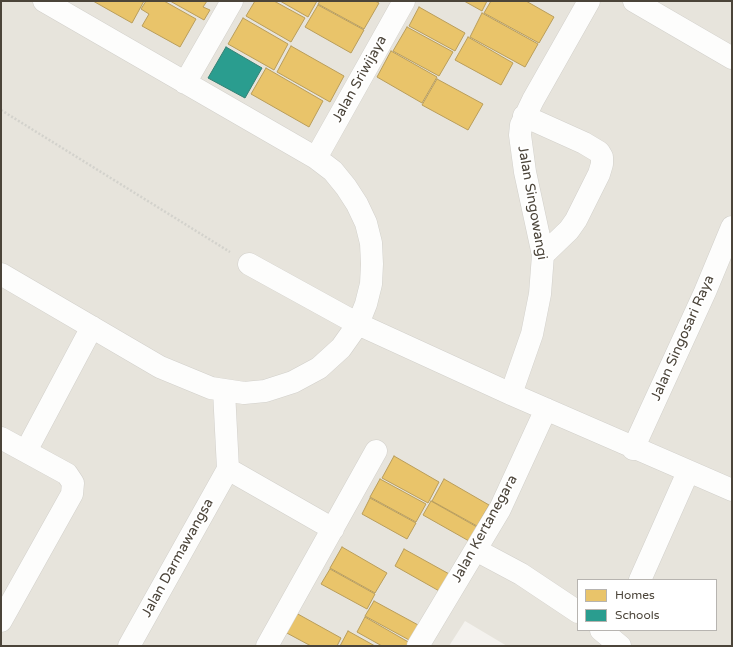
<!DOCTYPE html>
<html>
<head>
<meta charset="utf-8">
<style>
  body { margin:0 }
  #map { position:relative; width:733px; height:647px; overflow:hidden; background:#f4f2ee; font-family:"Varela Round",sans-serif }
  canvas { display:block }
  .frame { position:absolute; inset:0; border:2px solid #4b4439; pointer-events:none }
  .legend { position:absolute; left:577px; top:579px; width:140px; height:52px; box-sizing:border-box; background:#fff; border:1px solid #b7b4b0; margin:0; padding:5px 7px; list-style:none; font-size:12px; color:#4b4439 }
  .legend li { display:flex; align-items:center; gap:8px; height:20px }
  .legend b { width:20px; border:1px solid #b7b4b0 }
</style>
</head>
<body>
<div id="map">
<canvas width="733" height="647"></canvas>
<div class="frame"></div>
<ul class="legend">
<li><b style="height:11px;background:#e9c46a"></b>Homes</li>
<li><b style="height:11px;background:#2a9d8f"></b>Schools</li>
</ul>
</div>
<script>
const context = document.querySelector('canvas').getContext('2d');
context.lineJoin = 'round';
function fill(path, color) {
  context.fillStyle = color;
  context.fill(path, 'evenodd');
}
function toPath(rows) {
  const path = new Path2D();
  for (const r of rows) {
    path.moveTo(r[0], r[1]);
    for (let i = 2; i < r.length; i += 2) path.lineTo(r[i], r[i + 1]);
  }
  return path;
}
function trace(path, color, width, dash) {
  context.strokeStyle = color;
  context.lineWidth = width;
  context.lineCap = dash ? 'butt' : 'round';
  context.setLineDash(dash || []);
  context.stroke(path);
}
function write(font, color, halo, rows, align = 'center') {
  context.font = font + ' "Varela Round",sans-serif';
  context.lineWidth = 4;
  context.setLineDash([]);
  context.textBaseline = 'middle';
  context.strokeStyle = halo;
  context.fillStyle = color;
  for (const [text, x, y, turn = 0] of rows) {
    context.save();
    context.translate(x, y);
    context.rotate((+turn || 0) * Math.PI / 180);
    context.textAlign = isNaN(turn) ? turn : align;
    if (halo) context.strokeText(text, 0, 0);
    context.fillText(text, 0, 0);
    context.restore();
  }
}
const residential = toPath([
  [1,1,732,1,732,646,507,646,465,621,449,646,1,646],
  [578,580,716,580,716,630,578,630]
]);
const homes = toPath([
  [93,1,144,1,132,23,93,1],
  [146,1,164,1,196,19,180,47,142,26,149,14,141,9,146,1],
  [170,1,207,1,203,7,210,10,204,20,170,1],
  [255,1,274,1,305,18,291,42,246,16,255,1],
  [280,1,317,1,308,17,280,1],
  [320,1,375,1,379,3,364,29,318,4,320,1],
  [464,1,487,1,482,11,464,1],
  [491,1,526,1,554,17,539,43,484,13,491,1],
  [318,5,364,30,351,53,305,27,318,5],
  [419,7,465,33,455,51,409,26,419,7],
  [482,13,538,44,525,67,470,37,482,13],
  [243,18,288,44,274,70,228,44,243,18],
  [407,27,453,52,439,76,393,51,407,27],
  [468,37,513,63,501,85,455,60,468,37],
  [291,46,344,76,330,102,277,72,291,46],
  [391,51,437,77,422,103,377,77,391,51],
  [266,68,323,101,309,127,251,94,266,68],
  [437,79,483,104,468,130,422,105,437,79],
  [394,456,439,482,428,503,382,478,394,456],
  [380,479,426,504,416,522,370,497,380,479],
  [444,479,489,505,477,526,432,501,444,479],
  [370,498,416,523,407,539,362,514,370,498],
  [431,501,477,527,469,541,423,515,431,501],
  [342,547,387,573,375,593,330,568,342,547],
  [404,549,451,575,441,592,395,566,404,549],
  [330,569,375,594,367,609,321,584,330,569],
  [374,601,420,626,411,641,365,616,374,601],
  [296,613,341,638,337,646,311,646,285,632,296,613],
  [365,617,410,643,408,646,382,646,357,632,365,617],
  [348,631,375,646,340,646,348,631]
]);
const schools = toPath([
  [226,47,262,68,245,98,208,78,226,47]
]);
const path = toPath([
  [1,110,230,252]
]);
const minor = toPath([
  [634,1,732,58],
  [185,83,232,1],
  [524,116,584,143,599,152,602,157,602,164,599,174,576,220,569,230,543,255],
  [316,158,404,1],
  [249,264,358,324,511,394,732,490],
  [1,274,160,367,211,388,244,393,265,391,293,382,319,368,341,348,358,324,366,304,371,284,372,264,371,243,366,223,357,204,346,187,333,171,316,158,44,1],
  [511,394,532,334,540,294,543,255,525,172,520,135,521,125,533,100,589,1],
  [1,438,67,474,73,483,72,494,1,621],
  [633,449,705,292,732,227],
  [26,451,92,327],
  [228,469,333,529],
  [476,550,521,574,578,612],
  [640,580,688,472],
  [601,630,620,646],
  [129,646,228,469,224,391],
  [267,646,376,451],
  [418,646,500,509,546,409]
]);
const streetNames = [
  ["Jalan Sriwijaya",360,79,-61],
  ["Jalan Singowangi",532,203,80],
  ["Jalan Singosari Raya",683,338,-66],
  ["Jalan Kertanegara",485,529,-61],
  ["Jalan Darmawangsa",178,558,-61]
];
fill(residential, '#e7e4dc');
fill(homes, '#e9c46a');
trace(homes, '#ba9e5b', 1);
fill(schools, '#2a9d8f');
trace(schools, '#348275', 1);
trace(minor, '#d2d0cb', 23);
trace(path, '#d3d2cc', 2.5, [2, 2]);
trace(minor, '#fdfdfc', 22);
write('14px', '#4b4439', '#fff', streetNames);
</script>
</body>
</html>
